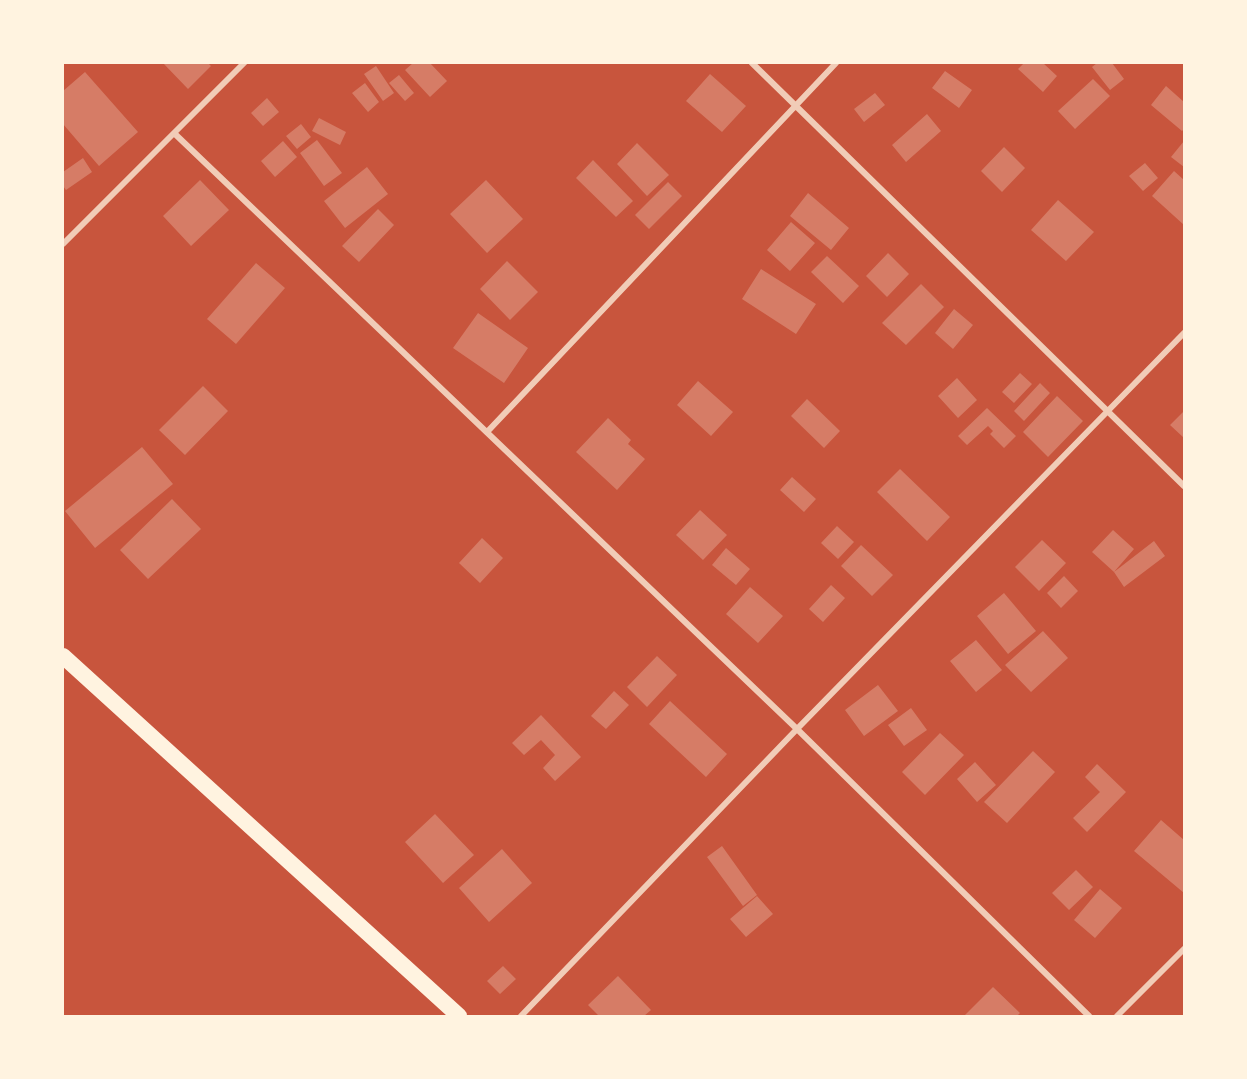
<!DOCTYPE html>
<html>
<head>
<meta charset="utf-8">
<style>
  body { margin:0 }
  #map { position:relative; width:1247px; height:1079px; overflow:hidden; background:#c8553d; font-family:"DejaVu Sans",sans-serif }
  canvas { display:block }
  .frame { position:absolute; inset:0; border:64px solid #fff3e0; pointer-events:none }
</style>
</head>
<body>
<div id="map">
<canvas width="1247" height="1079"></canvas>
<div class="frame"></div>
</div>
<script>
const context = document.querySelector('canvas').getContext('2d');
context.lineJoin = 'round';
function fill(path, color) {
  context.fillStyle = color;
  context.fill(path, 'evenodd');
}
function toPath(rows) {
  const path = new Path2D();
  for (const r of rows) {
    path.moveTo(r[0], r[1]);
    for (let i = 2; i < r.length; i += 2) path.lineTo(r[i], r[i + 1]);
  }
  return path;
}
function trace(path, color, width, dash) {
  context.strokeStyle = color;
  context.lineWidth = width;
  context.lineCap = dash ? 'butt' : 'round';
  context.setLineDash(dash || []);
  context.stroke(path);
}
const building = toPath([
  [163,63,208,63,211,66,188,89],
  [413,63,430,63,447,81,430,97,405,70],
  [1024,63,1043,63,1057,76,1043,92,1018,69],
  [1097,63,1112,63,1124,79,1110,90,1092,67],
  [376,66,394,93,383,101,364,74],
  [945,71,972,90,959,108,932,88],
  [85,72,138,132,99,166,63,124,63,91],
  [710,74,746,106,722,132,686,101],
  [399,75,414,93,405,101,389,83],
  [1093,79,1110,96,1075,129,1058,111],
  [365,83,379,102,368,112,352,93],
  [1166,86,1184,102,1184,129,1182,131,1151,105],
  [875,93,885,105,864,122,854,109],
  [267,98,279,112,263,126,251,113],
  [927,114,941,131,906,162,892,145],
  [319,118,346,132,340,145,312,131],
  [301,124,311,137,297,149,286,136],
  [317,140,342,173,324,186,300,153],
  [283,141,297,157,275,177,261,161],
  [1184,141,1184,167,1171,157],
  [637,143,669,175,647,196,617,164],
  [1004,147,1025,168,1002,192,981,171],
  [83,158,92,172,66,190,63,186,63,172],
  [593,160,633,201,616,217,576,178],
  [1145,163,1158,178,1143,191,1129,176],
  [367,167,388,194,345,228,324,201],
  [1174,171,1184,180,1184,225,1152,196],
  [200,180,229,210,191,246,163,216],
  [486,180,523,219,487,253,450,214],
  [668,182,682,196,649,229,635,215],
  [808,193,849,228,831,250,790,216],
  [1058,200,1094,232,1066,261,1031,230],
  [378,209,394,225,359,262,342,246],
  [791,222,815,243,790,271,767,250],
  [888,253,909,274,887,297,866,276],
  [827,256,859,286,843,303,811,272],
  [507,261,538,292,510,320,480,289],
  [256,263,285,288,236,344,207,319],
  [761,269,816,304,796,334,742,299],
  [921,284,944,307,906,345,882,323],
  [954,309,973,325,953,349,935,333],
  [478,313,528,348,504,383,453,348],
  [1020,373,1032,384,1014,403,1002,392],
  [957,378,977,400,958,418,938,396],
  [698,381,733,412,711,436,677,405],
  [1040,383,1050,393,1024,421,1014,411],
  [203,386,228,411,185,455,159,430],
  [1057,396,1083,421,1048,457,1023,432],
  [807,399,840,431,824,448,791,416],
  [987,408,1016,436,1004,448,990,434,993,431,988,426,967,445,958,436],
  [1184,411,1184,438,1170,425],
  [608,418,631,440,628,444,645,459,617,490,576,452],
  [142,447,173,484,95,548,65,511],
  [900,469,950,517,927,541,877,492],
  [792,477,816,499,804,512,780,490],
  [172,499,201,529,148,579,120,550],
  [700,510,727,535,703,560,676,535],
  [837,526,854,542,838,559,821,543],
  [1113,530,1134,549,1114,572,1092,552],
  [482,538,503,558,480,583,459,563],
  [1042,540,1066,563,1039,591,1015,567],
  [1154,541,1165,556,1124,587,1114,572],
  [861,545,893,575,872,596,841,566],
  [726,548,750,569,736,585,712,565],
  [1064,576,1078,591,1061,608,1047,593],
  [831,585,845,598,823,622,809,609],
  [750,587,783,616,758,643,726,614],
  [1004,593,1036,631,1008,654,977,616],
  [1043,631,1068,658,1031,692,1005,665],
  [976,640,1002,670,976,692,950,661],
  [657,656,677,675,647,707,627,687],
  [878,685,898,711,864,736,845,710],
  [614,691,629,705,606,729,591,716],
  [670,701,727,754,706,777,649,724],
  [911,708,927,730,904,746,888,725],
  [541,715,581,757,555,781,543,768,555,755,541,740,524,755,512,743],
  [940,733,964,755,925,795,902,772],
  [1033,751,1055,772,1007,823,984,802],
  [975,762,996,785,977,802,957,779],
  [1097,764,1126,792,1087,832,1073,818,1100,792,1085,777],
  [435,814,474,855,443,883,405,842],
  [1161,820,1184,840,1184,893,1134,851],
  [722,846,757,895,743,906,707,857],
  [502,849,532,883,489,922,459,888],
  [1076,870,1093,887,1069,910,1052,893],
  [1100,889,1122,908,1095,938,1074,920],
  [757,896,773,914,746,937,730,919],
  [503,966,516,979,500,994,487,981],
  [618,976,651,1010,644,1016,599,1016,588,1005],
  [993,987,1020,1013,1017,1016,964,1016]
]);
const minor = toPath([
  [752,63,1184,486],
  [175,134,797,729,1089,1016],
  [63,244,244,63],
  [488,431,836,63],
  [521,1016,797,729,1184,333],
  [1117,1016,1184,949]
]);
const trunk = toPath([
  [63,656,459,1016]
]);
fill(building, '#d67c66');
trace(minor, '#f1ccb7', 6);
trace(trunk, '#fff3e0', 16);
</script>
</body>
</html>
